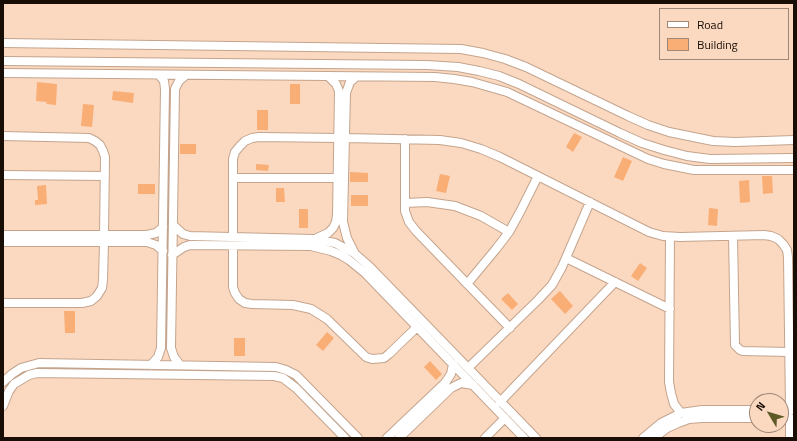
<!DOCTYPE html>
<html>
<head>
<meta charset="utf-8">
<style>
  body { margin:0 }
  #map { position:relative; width:797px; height:441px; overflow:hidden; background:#fbd9c1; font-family:"Titillium Web",sans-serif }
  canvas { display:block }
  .frame { position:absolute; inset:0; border:4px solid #190e06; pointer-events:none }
  .legend { position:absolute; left:659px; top:8px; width:130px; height:52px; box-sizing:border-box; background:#fbd9c1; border:1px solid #a18876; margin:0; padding:5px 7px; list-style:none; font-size:12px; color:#190e06 }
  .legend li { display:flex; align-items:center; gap:8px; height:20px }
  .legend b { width:20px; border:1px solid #a18876 }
  .north { position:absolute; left:749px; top:393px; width:40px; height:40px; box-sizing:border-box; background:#fbd9c1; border:1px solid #a18876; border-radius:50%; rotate:308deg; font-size:11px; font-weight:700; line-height:16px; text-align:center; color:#190e06 }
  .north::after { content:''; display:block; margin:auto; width:14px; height:18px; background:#5d5a26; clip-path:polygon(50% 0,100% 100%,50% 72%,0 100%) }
</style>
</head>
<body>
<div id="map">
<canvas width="797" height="441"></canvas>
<div class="frame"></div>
<ul class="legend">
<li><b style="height:5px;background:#fff"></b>Road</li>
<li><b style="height:11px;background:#f9ae76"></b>Building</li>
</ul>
<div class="north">N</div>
</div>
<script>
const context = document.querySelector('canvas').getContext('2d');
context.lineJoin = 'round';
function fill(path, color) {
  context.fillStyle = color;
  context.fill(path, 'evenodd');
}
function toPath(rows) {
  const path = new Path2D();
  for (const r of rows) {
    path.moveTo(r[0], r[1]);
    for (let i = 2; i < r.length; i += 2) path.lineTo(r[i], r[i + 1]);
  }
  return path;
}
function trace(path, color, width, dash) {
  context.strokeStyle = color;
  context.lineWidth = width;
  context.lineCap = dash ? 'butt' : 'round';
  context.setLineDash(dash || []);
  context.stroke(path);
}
const building = toPath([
  [37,82,57,84,56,105,46,104,47,102,36,101],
  [290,84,300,84,300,104,290,104],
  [113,91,134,93,133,103,112,100],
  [83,104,94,105,92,127,81,126],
  [257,110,268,110,268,130,257,130],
  [574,133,582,137,573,152,566,147],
  [180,144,196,144,196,154,180,154],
  [623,157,632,161,623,181,614,177],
  [256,164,269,165,268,171,256,170],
  [350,172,368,173,368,182,350,182],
  [440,174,450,176,446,193,436,191],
  [762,176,772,176,773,193,763,194],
  [749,180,750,202,740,203,739,181],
  [138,184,155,184,155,194,138,194],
  [46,185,47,204,35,205,35,200,38,200,37,186],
  [276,188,284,188,285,202,276,202],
  [351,195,368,195,368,206,351,206],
  [709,208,718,209,717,226,708,225],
  [299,209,308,209,308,228,299,228],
  [640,263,647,268,638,281,631,276],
  [560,291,573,306,565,314,551,299],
  [508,293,518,304,512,310,501,299],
  [64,311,75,311,75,333,65,333],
  [327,332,334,338,323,351,316,345],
  [234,338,245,338,245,356,234,356],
  [430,361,442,374,436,380,424,367]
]);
const minor = toPath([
  [3,43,461,49,483,53,505,59,526,67,628,116,648,125,669,132,713,141,735,142,794,140],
  [3,61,427,65,458,67,479,71,499,76,519,84,620,133,642,143,664,150,687,156,710,159,794,158],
  [3,73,435,77,454,79,472,82,507,92,648,159,664,164,694,170,794,170],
  [3,136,89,138,95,141,100,145,103,151,105,157,104,235],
  [345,138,440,140,461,143,481,149,500,157,649,232,663,236,680,237,764,235,771,236,778,239,783,244,787,250,788,257,790,410],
  [405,139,405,211,409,222,416,231,510,328],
  [3,175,105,176],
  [233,178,338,178],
  [405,203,427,202,455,206,481,216,509,232],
  [173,225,183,234,190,236,314,239,335,243,354,253,370,267,536,438],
  [3,235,147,235,156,233,163,227],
  [733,236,735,345,740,350,743,351,789,352],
  [233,237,233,159,235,152,240,146,245,141,252,138,259,137,339,138],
  [670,237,669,382,671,393,674,404,681,413],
  [317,238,328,233,333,228,336,222,337,215,339,91,336,84,329,77],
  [3,242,147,242,156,245,163,251],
  [233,246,233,287,235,293,239,299,245,303,252,304,293,305,311,309,327,319,366,357,372,359,384,358,389,354,417,327],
  [354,252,347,238,343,222,346,93,350,82,356,77],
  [172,255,184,247,190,245,311,246,331,251,341,255,349,260,365,273,524,438],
  [566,258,670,309],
  [467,284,496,249,509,232,520,212,538,176],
  [3,303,82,303,91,301,97,296,102,288,103,280,104,242],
  [151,365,158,357,161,348,165,89,164,81,159,75],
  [180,365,174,357,171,348,175,89,179,81,186,75],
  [468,368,538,300,552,285,562,267,590,202],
  [3,382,12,374,21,368,39,363,276,367,286,370,296,375,358,438],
  [500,402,615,282],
  [3,406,9,391,14,384,29,375,37,373,274,376,283,378,296,388,345,438],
  [781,410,794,410],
  [790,418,790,438],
  [387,438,445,383,451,374,453,364],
  [399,438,451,388,461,383,473,385],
  [485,438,505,418],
  [643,438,661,423,681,413,702,410,757,410],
  [654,438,667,428,678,423,689,419,702,418,757,418]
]);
fill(building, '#f9ae76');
trace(minor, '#c4a48d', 10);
trace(minor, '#fff', 8);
</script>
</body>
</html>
